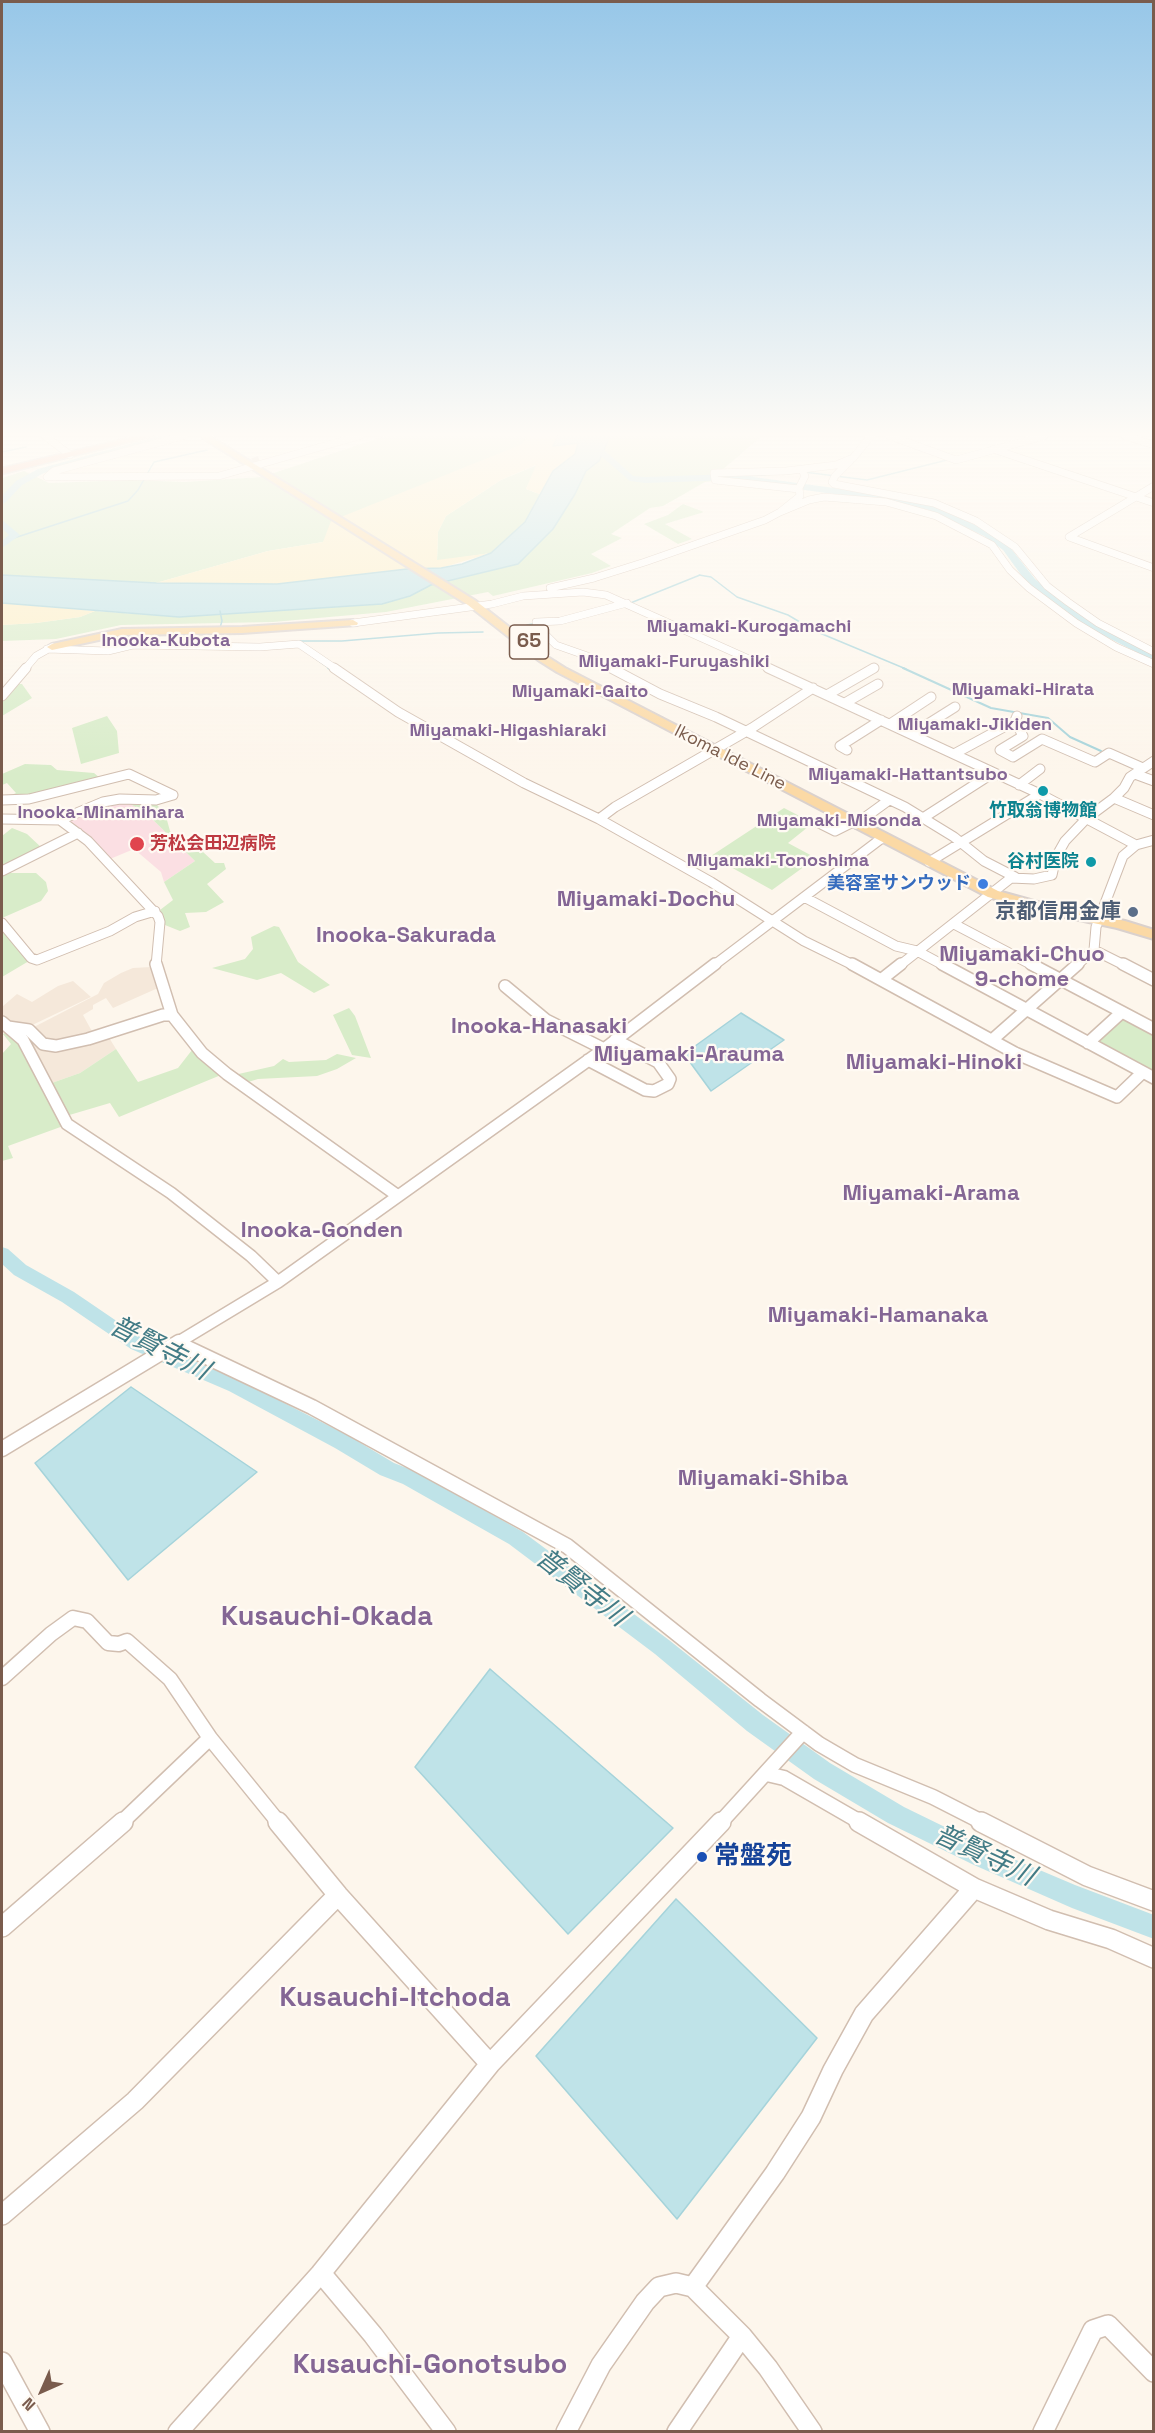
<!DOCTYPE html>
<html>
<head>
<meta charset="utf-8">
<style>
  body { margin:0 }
  #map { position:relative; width:1155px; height:2433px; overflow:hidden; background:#fdf6ec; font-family:"Space Grotesk",sans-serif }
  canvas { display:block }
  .frame { position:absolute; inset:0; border:3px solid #7a5c4d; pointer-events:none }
  .north { position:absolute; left:12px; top:2361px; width:60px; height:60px; -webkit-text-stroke:4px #fffaf3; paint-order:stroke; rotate:225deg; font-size:16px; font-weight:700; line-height:24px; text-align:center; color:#7a5c4d }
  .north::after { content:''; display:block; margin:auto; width:21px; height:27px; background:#7a5c4d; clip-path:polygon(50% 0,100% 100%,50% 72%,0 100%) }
</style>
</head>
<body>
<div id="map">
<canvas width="1155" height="2433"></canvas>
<div class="frame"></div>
<div class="north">N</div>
</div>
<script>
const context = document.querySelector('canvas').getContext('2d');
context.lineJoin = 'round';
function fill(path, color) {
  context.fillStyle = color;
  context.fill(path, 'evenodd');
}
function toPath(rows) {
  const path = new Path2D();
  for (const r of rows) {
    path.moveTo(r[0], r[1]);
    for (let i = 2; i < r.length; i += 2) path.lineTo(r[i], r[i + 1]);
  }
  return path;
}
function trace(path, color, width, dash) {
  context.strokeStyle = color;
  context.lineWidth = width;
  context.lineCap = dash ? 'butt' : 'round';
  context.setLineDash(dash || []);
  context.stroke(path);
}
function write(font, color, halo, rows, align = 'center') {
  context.font = font + ' "Space Grotesk","Noto Sans JP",sans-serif';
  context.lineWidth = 4.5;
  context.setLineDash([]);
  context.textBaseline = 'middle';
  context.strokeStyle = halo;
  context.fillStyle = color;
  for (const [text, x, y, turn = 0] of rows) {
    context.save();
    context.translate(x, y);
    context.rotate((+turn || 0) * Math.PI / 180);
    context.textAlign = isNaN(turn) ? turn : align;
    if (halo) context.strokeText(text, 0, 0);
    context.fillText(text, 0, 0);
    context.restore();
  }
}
const residential = toPath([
  [151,967,158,988,113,1008,106,998,93,1005,93,1009,83,1015,94,1035,50,1044,32,1028,98,994,104,983,121,973,133,968],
  [73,981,91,997,26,1028,2,1019,2,1007,17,994,32,1002,58,986],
  [23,1030,42,1047,108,1036,116,1049,80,1073,49,1084]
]);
const medical = toPath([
  [125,801,146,813,195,861,164,882,161,872,134,849,110,859,68,821,96,805]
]);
const green = toPath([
  [385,436,528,436,520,445,323,542,268,551,156,583,2,575,2,478,24,471,49,483,132,480,185,482,262,477],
  [610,436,762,436,721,471,711,473,713,481,705,482,663,506,650,508,611,534,622,538,591,554,611,566,592,573,493,596,488,592,386,612,273,622,121,625,56,639,2,641,2,625,36,623,80,617,95,611,179,617,382,604,410,596,431,585,518,564,568,505,586,471,599,461],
  [537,465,526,489,542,495,525,522,491,553,437,561,438,532,446,516,501,480],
  [683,504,704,512,665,524,692,539,678,544,644,524,668,515],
  [15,684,22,684,32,698,2,716,2,700],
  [107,716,117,731,119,753,81,764,72,728],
  [25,764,51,765,57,770,94,773,100,778,57,790,3,799,16,793,7,783,2,785,2,774],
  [125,801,153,801,165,813,170,831,182,843,206,836,211,843,203,852,215,863,224,863,226,869,207,884,224,902,206,912,185,913,190,927,180,931,165,925,160,910,173,900,164,882,195,861,146,813],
  [784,808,813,823,788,843,816,858,772,890,711,856],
  [12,828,27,834,43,849,2,869,2,836],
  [4,873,36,873,46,882,48,891,41,901,2,918,2,874],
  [274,926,279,927,298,962,330,985,314,993,281,973,257,980,212,968,245,959,253,949,251,937],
  [2,928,29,961,2,977],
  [349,1008,355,1016,371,1058,352,1055,333,1015],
  [1125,1017,1153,1032,1153,1074,1095,1044],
  [9,1031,21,1041,66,1125,8,1146,13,1158,2,1161,2,1054,11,1044,3,1034],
  [116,1049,138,1082,178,1068,192,1050,199,1059,221,1075,119,1117,110,1103,66,1116,49,1084,80,1073],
  [337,1054,356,1058,337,1069,317,1076,258,1079,245,1083,234,1075,274,1066,283,1059,289,1062,326,1060]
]);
const sand = toPath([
  [528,436,558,436,554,446,578,443,575,454,553,471,542,495,526,489,536,465,501,480,446,516,438,532,437,560,491,553,441,568,407,569,278,584,156,583,268,551,323,542,331,521,520,445],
  [2,603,95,611,80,617,36,623,2,625]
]);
const water = toPath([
  [558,436,610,436,599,461,586,471,575,494,553,529,518,564,431,585,410,596,382,604,179,617,2,603,2,575,156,583,277,584,407,569,441,568,462,564,491,553,525,522,553,471,575,454,578,443,553,446,558,436],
  [741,1013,784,1040,711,1091,684,1054,741,1013],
  [131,1387,257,1472,128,1580,35,1463,131,1387],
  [490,1669,673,1828,568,1934,415,1767,490,1669],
  [676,1899,817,2038,677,2219,536,2056,676,1899]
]);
const streamFar1 = toPath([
  [2,452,26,447],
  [804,472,867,480,951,459],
  [732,477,765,475],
  [11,539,128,501,138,490,154,462,207,450],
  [699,575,711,577,737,597,788,615,815,631,906,669],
  [628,604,700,575],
  [527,625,537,623],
  [297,641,342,641,438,633,483,632],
  [215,644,222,621,220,611],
  [313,657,330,669]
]);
const stream = toPath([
  [328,668,332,671],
  [903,668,991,708,1048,718,1070,737,1101,751]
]);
const river = toPath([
  [159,436,171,436,44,473,22,485,5,503,2,504,2,496,16,481,38,469,159,436],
  [586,439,592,439,633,476,645,477,732,474,899,497,935,506,990,532,1009,546,1035,579,1061,600,1089,620,1154,653,1154,661,1081,624,1027,583,1003,550,984,536,929,510,899,503,732,480,645,483,630,481,586,443,586,439],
  [2,520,20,535,2,548,2,541,9,535,2,528,2,520],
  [2,1247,8,1249,26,1265,74,1292,143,1339,241,1381,349,1436,394,1463,417,1472,523,1532,669,1640,763,1715,830,1763,904,1807,990,1849,1075,1885,1154,1915,1154,1939,1072,1908,974,1865,888,1823,814,1779,747,1731,655,1654,509,1544,403,1484,380,1475,335,1448,229,1391,131,1349,62,1302,14,1275,2,1264,2,1247]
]);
const minorTunnel = toPath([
  [242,465,260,459]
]);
const minorFar4 = toPath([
  [45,436,70,455],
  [183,436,54,471,47,477,219,476,359,436],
  [890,436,956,460,1044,436],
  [1125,436,1154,445],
  [993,449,1154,503],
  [850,461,835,476,832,482,834,484,934,503,976,521,1015,547,1047,586,1068,602,1098,623,1154,652],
  [1154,486,1069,537,1154,568],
  [799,489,715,480,714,473,786,471,836,465,853,458,871,436],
  [780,512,809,500,824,497,886,502,936,516,992,545,1010,570,1029,588,1076,623,1116,647,1154,664],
  [550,588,594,578,645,562,765,520,780,512,800,496,799,488,805,476,802,470],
  [353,623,492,604,523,596,583,592,606,595,771,669],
  [47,649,108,651,133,645,260,647,299,644,336,669],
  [25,669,36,656,52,647],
  [614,669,593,658,556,645,537,626,536,622,560,621,627,603],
  [872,669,874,668]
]);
const minorFar3 = toPath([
  [334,668,398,712,524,783,599,819,711,882,804,941,855,966],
  [611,668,660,694,716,717,905,807,954,837,984,861,1015,877],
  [768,668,1040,794,1136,845],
  [827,695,874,668],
  [2,696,26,668],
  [845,703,878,684],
  [1017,716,1015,721,1023,736,1000,750,1013,757,1042,739,1095,762,1109,753,1143,768],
  [890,724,931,697],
  [912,734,955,707],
  [847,750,840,746,881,720],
  [954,754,1015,721],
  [1135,774,1154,781],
  [1019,785,1040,769],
  [1114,798,1124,788,1130,777,1154,761],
  [2,800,29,799,129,774,173,795],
  [923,818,993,773],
  [2,819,60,820,88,841,158,916,160,922,156,966],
  [599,819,615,807,752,728,813,688],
  [60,820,103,802,120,799,156,800,173,795],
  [817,822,835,831,853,822],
  [856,824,889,800],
  [929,862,1040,794],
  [2,871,78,833],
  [804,897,896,946,917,951,945,966],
  [2,923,31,958,37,960,110,931,135,917,155,911],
  [954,924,1034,966],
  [1094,950,1126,966],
  [713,966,882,838],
  [899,966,1011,878,1034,879,1052,875,1056,857,1065,841,1087,818,1114,798,1154,815],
  [1076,966,1094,950,1096,927,1123,856,1136,845,1154,840]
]);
const minorFar2 = toPath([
  [156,964,172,1015,202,1053,227,1074,398,1196],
  [852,964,1015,1053,1117,1097,1143,1072],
  [942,964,1154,1078],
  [1031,964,1122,1012,1088,1043],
  [1123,964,1154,980],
  [882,979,901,964],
  [505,986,546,1020,604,1049],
  [1122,1012,1154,1029],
  [2,1022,23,1040,67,1124,171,1193,251,1256,278,1282],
  [8,1027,29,1030,43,1044,56,1046,88,1039,163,1015,172,1015],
  [992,1040,1078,964],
  [588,1060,645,1090,654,1091,668,1084,670,1079,658,1062,615,1040],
  [177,1343,278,1282,604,1049,715,964]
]);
const minorFar1 = toPath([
  [177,1343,312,1407,567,1546,760,1700,819,1744,855,1765,933,1797,984,1823],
  [2,1449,179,1342],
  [2,1678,51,1634,73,1618,87,1621,108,1643,119,1644,127,1641,170,1679,210,1738,279,1823],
  [767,1774,784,1778,862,1823],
  [121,1823,210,1738],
  [720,1823,803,1732]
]);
const minor = toPath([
  [278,1822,338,1895,490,2064],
  [859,1822,974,1888,1049,1920,1111,1939,1154,1958],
  [981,1822,1087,1876,1154,1901],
  [2,1927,123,1822],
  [2,2215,135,2101,338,1895],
  [321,2273,373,2335,446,2432],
  [693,2287,775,2173,811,2117,833,2070,864,2014,974,1888],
  [2,2362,40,2432],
  [178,2432,321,2273,490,2064,721,1822],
  [566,2432,601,2365,645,2302,659,2287,676,2283,693,2287,742,2336,768,2368,812,2432],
  [677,2432,742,2336],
  [1043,2432,1093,2330,1108,2325,1154,2372]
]);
const major = toPath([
  [200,436,209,436,476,601,546,656,565,668,998,891,1052,906,1125,921,1154,930,1154,939,1117,928,1051,914,988,897,557,672,538,660,468,605,200,436],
  [353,620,358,623,357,625,242,633,122,635,52,650,47,647,52,644,122,629,242,627,353,620]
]);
const highway = toPath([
  [137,436,152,436,2,474,2,468,137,436]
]);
const markers = [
  [1043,791,6,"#0f9aa8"],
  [137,844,8,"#e0444e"],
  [1091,862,6,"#0f9aa8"],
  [983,884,6,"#3f7fe0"],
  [1133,912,6,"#5c6f8a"],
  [702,1857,6,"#1a4fb4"]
];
const farNeighbourhoodnames = [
  ["Miyamaki-Kurogamachi",749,627],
  ["Inooka-Kubota",166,641],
  ["Miyamaki-Furuyashiki",674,662],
  ["Miyamaki-Hirata",1023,690],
  ["Miyamaki-Gaito",580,692],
  ["Miyamaki-Jikiden",975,725],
  ["Miyamaki-Higashiaraki",508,731],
  ["Miyamaki-Hattantsubo",908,775],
  ["Inooka-Minamihara",101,813],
  ["Miyamaki-Misonda",839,821],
  ["Miyamaki-Tonoshima",778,861]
];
const farStreetnames = [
  ["Ikoma Ide Line",730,758,27]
];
const farCulturenames = [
  ["竹取翁博物館",1043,811],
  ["谷村医院",1079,862,"right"]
];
const farHealthnames = [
  ["芳松会田辺病院",150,844]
];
const farShopnames = [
  ["美容室サンウッド",971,884]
];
const shields = [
  [529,642,39]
];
const shieldNames = [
  ["65",529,642]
];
const serviceNames = [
  ["京都信用金庫",1121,912]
];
const neighbourhoodNames = [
  ["Miyamaki-Dochu",646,900],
  ["Inooka-Sakurada",406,936],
  ["Miyamaki-Chuo",1022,955],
  ["9-chome",1022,980],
  ["Inooka-Hanasaki",539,1027],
  ["Miyamaki-Arauma",689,1055],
  ["Miyamaki-Hinoki",934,1063],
  ["Miyamaki-Arama",931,1194],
  ["Inooka-Gonden",322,1231],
  ["Miyamaki-Hamanaka",878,1316],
  ["Miyamaki-Shiba",763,1479]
];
const nearTransitnames = [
  ["常盤苑",714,1857]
];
const nearWaternames = [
  ["普賢寺川",159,1349,27],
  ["普賢寺川",581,1588,38],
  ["普賢寺川",984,1856,25]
];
const nearNeighbourhoodnames = [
  ["Kusauchi-Okada",327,1618],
  ["Kusauchi-Itchoda",395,1999],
  ["Kusauchi-Gonotsubo",430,2366]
];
fill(residential, '#f5e8da');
fill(medical, '#fbdfe3');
fill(green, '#d8ecc9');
fill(sand, '#fcefc7');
fill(water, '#bfe3e8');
trace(water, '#a5d3da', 1.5);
trace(streamFar1, '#a5d3da', 1.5);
trace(stream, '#a5d3da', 2);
fill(river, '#bfe3e8');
trace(minorTunnel, '#dcd0c4', 7, [7, 4]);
trace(minorFar4, '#d1beb0', 8);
trace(minorFar3, '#d1beb0', 11);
trace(minorFar2, '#d1beb0', 14);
trace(minorFar1, '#d1beb0', 17);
trace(minor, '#d1beb0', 22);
trace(major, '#dad1cd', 4);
trace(highway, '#dad1cd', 3);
trace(minorFar4, '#fff', 7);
trace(minorFar3, '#fff', 9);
trace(minorFar2, '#fff', 11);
trace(minorFar1, '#fff', 14);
trace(minor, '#fff', 19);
fill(major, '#fbd9a5');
fill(highway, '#f7b7a3');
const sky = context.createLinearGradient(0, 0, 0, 776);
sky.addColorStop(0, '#97c7e8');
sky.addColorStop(0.56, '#fefbf6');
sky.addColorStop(1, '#fefbf600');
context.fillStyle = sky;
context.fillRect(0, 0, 1155, 776);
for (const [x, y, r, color] of markers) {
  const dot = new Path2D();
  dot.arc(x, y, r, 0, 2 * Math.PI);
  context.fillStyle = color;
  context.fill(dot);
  trace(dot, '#fffaf3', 2);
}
write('bold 18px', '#846695', '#fffaf3', farNeighbourhoodnames);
write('18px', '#7a5c4d', '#fffaf3', farStreetnames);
write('bold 18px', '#0d838f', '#fffaf3', farCulturenames);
write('bold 18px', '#be3a42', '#fffaf3', farHealthnames, 'left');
write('bold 18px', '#366cbe', '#fffaf3', farShopnames, 'right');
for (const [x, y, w] of shields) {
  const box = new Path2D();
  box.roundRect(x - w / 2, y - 17, w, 34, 4.5);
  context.fillStyle = '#fffaf3';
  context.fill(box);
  trace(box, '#7a5c4d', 1.5);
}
write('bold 20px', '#7a5c4d', null, shieldNames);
write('bold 21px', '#4e5e75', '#fffaf3', serviceNames, 'right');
write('bold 22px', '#846695', '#fffaf3', neighbourhoodNames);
write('bold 26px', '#164399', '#fffaf3', nearTransitnames, 'left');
write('italic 27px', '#437c86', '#fffaf3', nearWaternames);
write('bold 27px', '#846695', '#fffaf3', nearNeighbourhoodnames);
</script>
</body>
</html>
